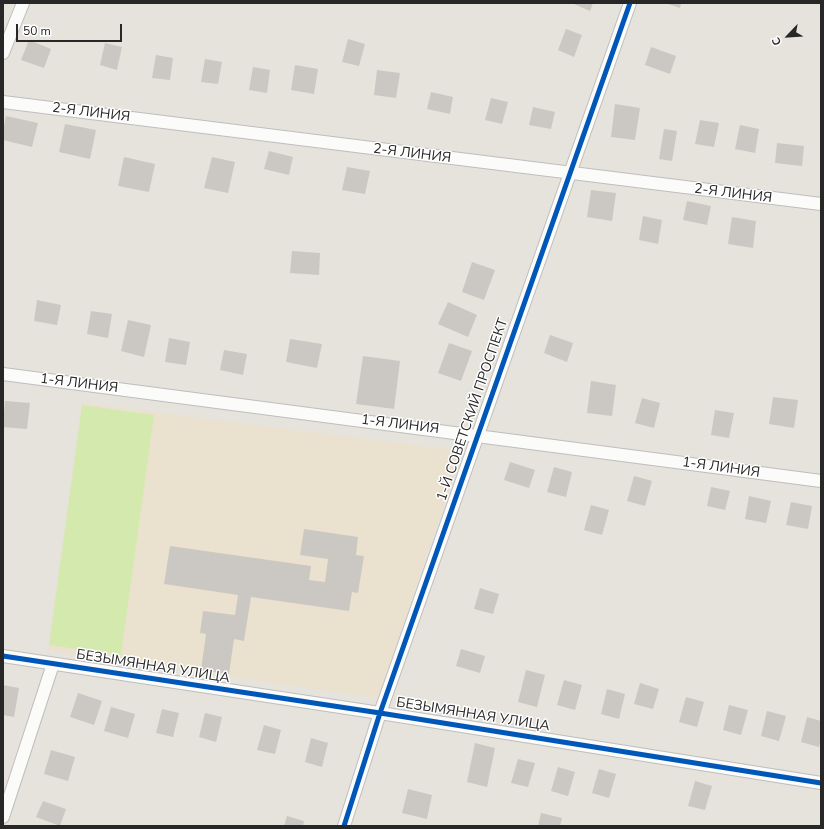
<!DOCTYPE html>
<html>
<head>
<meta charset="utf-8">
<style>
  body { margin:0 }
  #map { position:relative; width:824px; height:829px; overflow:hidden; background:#e6e2dc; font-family:"Nunito Sans",sans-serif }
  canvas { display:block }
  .frame { position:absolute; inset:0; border:4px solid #272727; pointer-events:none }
  .north { position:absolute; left:768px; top:16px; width:40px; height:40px; -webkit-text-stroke:3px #fff; paint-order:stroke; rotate:245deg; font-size:11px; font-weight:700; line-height:16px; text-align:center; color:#272727 }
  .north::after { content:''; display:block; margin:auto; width:14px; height:18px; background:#272727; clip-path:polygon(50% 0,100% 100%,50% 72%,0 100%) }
  .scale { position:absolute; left:16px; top:24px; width:106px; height:18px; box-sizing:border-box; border:2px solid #272727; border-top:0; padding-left:5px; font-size:12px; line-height:14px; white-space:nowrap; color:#272727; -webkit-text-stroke:3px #fff; paint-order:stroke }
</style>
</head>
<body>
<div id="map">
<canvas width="824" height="829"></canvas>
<div class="frame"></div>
<div class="north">С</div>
<div class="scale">50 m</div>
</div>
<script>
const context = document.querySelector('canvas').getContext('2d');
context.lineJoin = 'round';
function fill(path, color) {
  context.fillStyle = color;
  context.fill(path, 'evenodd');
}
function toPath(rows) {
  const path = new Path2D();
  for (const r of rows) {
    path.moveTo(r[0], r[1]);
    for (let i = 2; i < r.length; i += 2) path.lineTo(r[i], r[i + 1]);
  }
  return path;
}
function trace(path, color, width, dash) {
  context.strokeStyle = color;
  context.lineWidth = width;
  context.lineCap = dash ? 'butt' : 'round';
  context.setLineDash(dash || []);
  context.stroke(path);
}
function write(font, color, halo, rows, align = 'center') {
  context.font = font + ' "Nunito Sans",sans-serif';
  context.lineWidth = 3;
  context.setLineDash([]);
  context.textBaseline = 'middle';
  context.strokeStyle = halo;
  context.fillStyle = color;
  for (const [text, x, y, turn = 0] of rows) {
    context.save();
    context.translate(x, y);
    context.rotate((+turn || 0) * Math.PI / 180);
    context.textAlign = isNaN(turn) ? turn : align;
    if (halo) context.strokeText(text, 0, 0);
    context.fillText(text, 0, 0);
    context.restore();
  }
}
const education = toPath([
  [82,403,462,451,378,698,48,650]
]);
const pitch = toPath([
  [82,405,154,415,121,655,49,645]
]);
const building = toPath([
  [574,3,593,3,590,11,574,4],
  [665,3,681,3,680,8],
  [566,29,582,35,574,57,558,50],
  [348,39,365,44,359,66,342,62],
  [29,40,51,49,44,68,21,60],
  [105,43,122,47,117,70,100,65],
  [651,47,676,56,670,74,645,65],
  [156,55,173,58,170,80,152,78],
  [205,59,222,62,218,84,201,82],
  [295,65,318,69,314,94,291,90],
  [253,67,270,70,267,93,249,90],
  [377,70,400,73,396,98,374,95],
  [431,92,453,97,450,114,427,109],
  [491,98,508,102,502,124,485,120],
  [615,104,640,108,635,140,611,137],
  [533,107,555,112,551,129,529,125],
  [6,116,38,123,32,147,3,140,3,131],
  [700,120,719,123,714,147,695,144],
  [65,124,96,130,90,159,59,152],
  [740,125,759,129,755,153,735,149],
  [664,129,677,131,672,161,659,159],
  [777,143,804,146,802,166,775,163],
  [269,151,293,157,289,175,264,169],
  [124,157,155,164,149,192,118,186],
  [212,157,235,162,228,193,204,188],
  [347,167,370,171,365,194,342,190],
  [591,190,616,193,612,221,587,217],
  [687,201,711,206,707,225,683,220],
  [643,216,662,220,658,244,639,240],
  [732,217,756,221,753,248,728,244],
  [292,251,320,253,319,275,290,273],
  [472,262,495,270,484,300,462,292],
  [37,300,61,305,57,325,34,321],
  [448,302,477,315,468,337,438,324],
  [91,311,112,314,108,338,87,334],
  [128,320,151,325,144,357,121,351],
  [550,335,573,343,567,362,544,353],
  [169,338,190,342,186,365,165,362],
  [290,339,322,344,317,368,286,362],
  [449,343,472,351,461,381,438,373],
  [224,350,247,354,243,375,220,370],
  [363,356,400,361,394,409,356,404],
  [591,381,616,385,612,416,587,413],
  [773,397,798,400,794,428,769,424],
  [642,398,660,403,654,428,635,423],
  [5,401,30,403,27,429,3,427],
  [715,410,734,413,729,438,711,435],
  [510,462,535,470,529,488,504,480],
  [554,467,572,472,566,497,547,492],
  [634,476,652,481,645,506,627,501],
  [711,487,730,491,725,510,707,506],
  [749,496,771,501,766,523,745,519],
  [791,502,812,506,808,529,786,525],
  [591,505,609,510,602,535,584,530],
  [304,529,358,537,356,555,364,556,358,593,352,592,349,611,251,597,244,641,234,639,229,674,201,670,206,634,200,633,203,611,235,615,238,595,164,584,170,546,311,566,309,580,325,582,328,559,300,555],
  [480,588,499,594,493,614,474,609],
  [461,649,485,656,480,673,456,666],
  [526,670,545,675,537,707,518,702],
  [564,680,582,685,575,710,557,705],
  [640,683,659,689,653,709,634,704],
  [3,685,19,688,14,717,3,715],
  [607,689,625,694,619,719,601,714],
  [78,693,102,701,94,725,70,717],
  [686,697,704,702,697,727,679,722],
  [729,705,748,710,741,735,723,730],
  [111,707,135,714,128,738,104,731],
  [162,709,179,713,173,737,156,733],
  [767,711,786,716,779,741,761,736],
  [205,713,222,717,216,742,199,737],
  [807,717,821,721,821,738,819,747,801,742],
  [264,725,281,730,275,754,257,750],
  [311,738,328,743,322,767,305,762],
  [475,743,495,748,487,787,467,782],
  [51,750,75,757,68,781,44,774],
  [518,759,535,763,528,787,511,783],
  [558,767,575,772,568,796,551,791],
  [599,769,616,774,609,798,592,793],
  [695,781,712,786,705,810,688,806],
  [408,789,432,795,427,819,402,813],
  [43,801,66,809,60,826,36,817],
  [541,813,562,818,560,826,538,826],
  [287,816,304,821,303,826,284,826]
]);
const minor = toPath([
  [3,53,23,3],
  [3,102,821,204],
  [3,374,821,481],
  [3,656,380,713,821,783],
  [3,817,53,664],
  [344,826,380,713,630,3]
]);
const cycleway = toPath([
  [3,656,380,713,821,783],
  [344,826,380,713,630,3]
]);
const streetNames = [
  ["2-Я ЛИНИЯ",91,113,7],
  ["2-Я ЛИНИЯ",412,154,7],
  ["2-Я ЛИНИЯ",733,194,7],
  ["1-Я ЛИНИЯ",79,384,7],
  ["1-Й СОВЕТСКИЙ ПРОСПЕКТ",473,410,-71],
  ["1-Я ЛИНИЯ",400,425,7],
  ["1-Я ЛИНИЯ",721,468,8],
  ["БЕЗЫМЯННАЯ УЛИЦА",153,667,9],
  ["БЕЗЫМЯННАЯ УЛИЦА",473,715,9]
];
fill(education, '#ebe1cf');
fill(pitch, '#d4e9ae');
fill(building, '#cbc8c3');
trace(minor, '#bfbebe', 14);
trace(minor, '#fbfbfa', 12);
trace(cycleway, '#0057b8', 5);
write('14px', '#272727', '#fff', streetNames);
</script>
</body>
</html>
